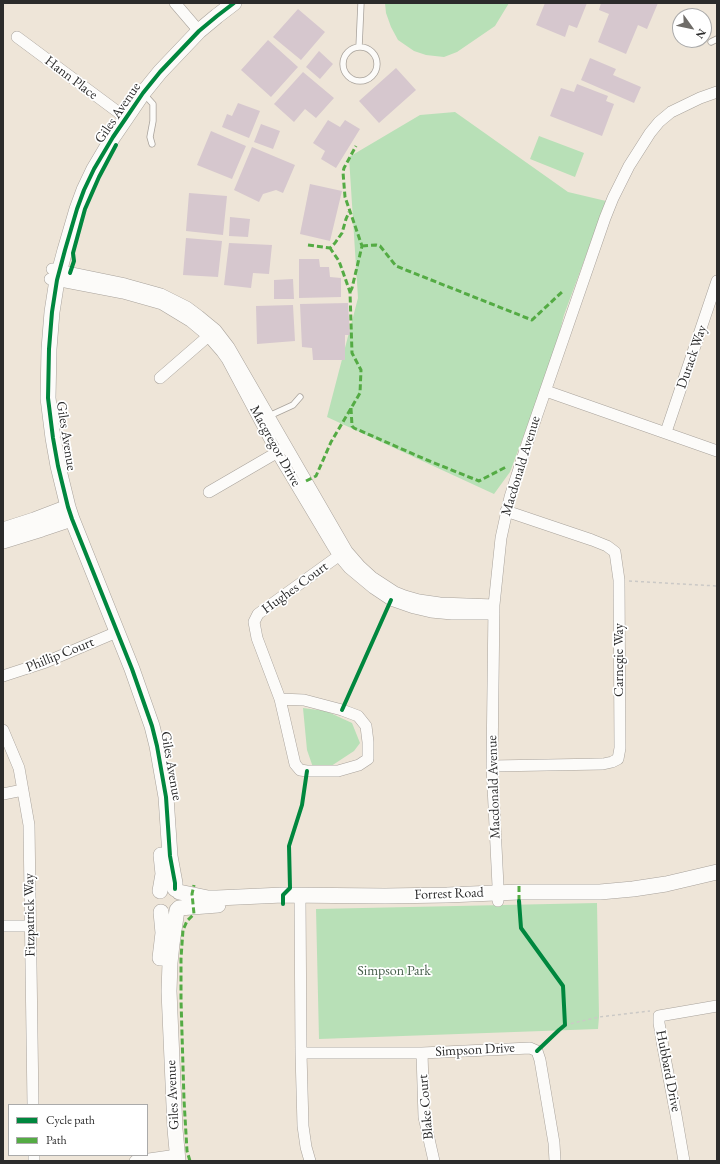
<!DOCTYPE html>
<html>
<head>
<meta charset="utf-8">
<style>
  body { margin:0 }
  #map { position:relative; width:720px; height:1164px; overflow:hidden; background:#eee5d8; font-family:"EB Garamond",serif }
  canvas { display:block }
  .frame { position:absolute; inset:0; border:4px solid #2b2b2b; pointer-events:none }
  .legend { position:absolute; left:8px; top:1104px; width:140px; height:52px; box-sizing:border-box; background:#fff; border:1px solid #aaa; margin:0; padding:5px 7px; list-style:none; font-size:12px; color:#2b2b2b }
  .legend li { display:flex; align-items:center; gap:8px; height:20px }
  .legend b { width:20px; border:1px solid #aaa }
  .north { position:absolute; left:672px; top:8px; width:40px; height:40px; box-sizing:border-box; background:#fff; border:1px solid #aaa; border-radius:50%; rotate:123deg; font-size:11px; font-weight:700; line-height:16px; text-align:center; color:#2b2b2b }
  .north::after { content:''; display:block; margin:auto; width:14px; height:18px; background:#6f6c68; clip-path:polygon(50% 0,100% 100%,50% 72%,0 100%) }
</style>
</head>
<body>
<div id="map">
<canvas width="720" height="1164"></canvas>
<div class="frame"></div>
<ul class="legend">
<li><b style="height:5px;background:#00873e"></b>Cycle path</li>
<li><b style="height:5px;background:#54ab44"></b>Path</li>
</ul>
<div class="north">N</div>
</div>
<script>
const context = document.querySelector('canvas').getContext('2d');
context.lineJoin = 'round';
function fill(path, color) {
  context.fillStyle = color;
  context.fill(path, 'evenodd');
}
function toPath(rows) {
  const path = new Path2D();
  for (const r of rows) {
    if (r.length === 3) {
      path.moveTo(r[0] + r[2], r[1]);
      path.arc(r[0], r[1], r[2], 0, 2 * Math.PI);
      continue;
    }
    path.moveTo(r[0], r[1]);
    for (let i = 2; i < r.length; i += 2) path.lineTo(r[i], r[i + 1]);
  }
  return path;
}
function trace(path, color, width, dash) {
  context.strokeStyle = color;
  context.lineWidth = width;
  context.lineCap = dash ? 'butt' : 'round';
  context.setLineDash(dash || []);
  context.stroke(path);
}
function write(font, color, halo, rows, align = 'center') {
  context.font = font + ' "EB Garamond",serif';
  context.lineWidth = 3.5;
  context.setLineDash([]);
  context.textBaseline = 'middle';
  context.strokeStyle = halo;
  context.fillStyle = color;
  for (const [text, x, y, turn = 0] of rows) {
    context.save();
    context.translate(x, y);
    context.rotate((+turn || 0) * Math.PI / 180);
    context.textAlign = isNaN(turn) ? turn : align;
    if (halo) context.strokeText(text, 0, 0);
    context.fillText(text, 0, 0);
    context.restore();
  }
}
const green = toPath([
  [385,3,509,3,495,26,457,52,444,57,426,55,414,51,398,40,391,27,386,13],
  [455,112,568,192,606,201,564,315,553,358,510,472,494,494,327,417,358,298,349,157,420,115],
  [539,136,584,153,575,177,530,159],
  [303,708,326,711,352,723,360,743,354,751,316,776,307,750],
  [597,903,599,1017,598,1029,319,1039,316,909]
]);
const building = toPath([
  [545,3,587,3,577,28,569,25,565,37,536,25],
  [601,3,658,3,647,29,638,25,626,54,598,42,609,14,599,10],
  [298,9,325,32,301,60,273,37],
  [268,40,298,67,271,97,241,70],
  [319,51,333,64,320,79,306,67],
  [590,58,616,69,613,75,641,87,634,103,581,80],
  [396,68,416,90,379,123,359,101],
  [303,72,334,98,316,118,305,109,294,122,274,104],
  [577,84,608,96,606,101,614,104,602,136,550,116,561,88,574,92],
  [238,103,260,111,249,138,222,127,227,114,232,116],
  [328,120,340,127,345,120,360,129,336,168,321,159,325,151,313,143],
  [261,124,280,131,273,149,254,142],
  [211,131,246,146,232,179,197,165],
  [252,147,295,165,283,193,276,190,263,194,259,202,234,190],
  [310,184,342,191,330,241,300,234],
  [189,193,227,196,223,235,186,231],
  [230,217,250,219,248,237,229,236],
  [186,238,222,241,218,277,183,275],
  [229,243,272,245,269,274,253,273,251,288,224,285],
  [299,259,319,259,320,267,329,267,330,277,341,278,341,297,299,298],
  [293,279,294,299,274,299,274,280],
  [348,303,350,335,345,335,345,360,313,360,312,348,302,347,300,304],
  [293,305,295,341,257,344,256,306]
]);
const path = toPath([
  [629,581,717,586],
  [565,1025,599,1017,650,1011]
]);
const lane = toPath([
  [711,42,717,39],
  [359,47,361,3],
  [360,64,17],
  [143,93,153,104,153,121,150,137,152,144],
  [269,416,293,405,300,397]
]);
const street = toPath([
  [175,3,199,31],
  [17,37,126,118],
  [52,269,125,284,161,294,187,307,199,316,216,330,229,347,347,551,360,566,372,577,395,592,405,596,419,600,440,603,494,605],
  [50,279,123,293,162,304,190,321,208,336,222,352,227,359,277,453,332,545,339,556,349,568,373,588,391,600,414,608,431,612,452,614,494,614],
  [160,378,213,332],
  [546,391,717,451],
  [666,432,717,281],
  [209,492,283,449],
  [3,676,46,662,117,632],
  [280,699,304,700,342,710,358,716,366,726,368,742,368,759,359,765,338,771,307,771,300,770,295,764,280,699,257,638,254,622,258,614,344,552],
  [3,730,19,768,29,825,33,1105],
  [492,766,603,764,612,762,618,759,620,748,619,580,615,552,607,546,592,540,506,511],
  [3,794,23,790],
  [300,896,301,1053,303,1126,306,1147,310,1161],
  [498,901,498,886,492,766,494,605,501,538,510,497,528,441,605,218,613,198,629,166,650,133,659,122,671,112,700,98,717,92],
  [3,926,30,926],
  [301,1053,422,1053,530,1048,537,1051,540,1060,554,1143,555,1161],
  [422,1053,424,1117,434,1161],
  [34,1155,34,1161],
  [135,1161,177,1155],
  [684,1161,676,1115,663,1047,659,1023,659,1016,717,1006]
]);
const secondary = toPath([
  [3,530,34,520,68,507],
  [3,541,42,529,72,519],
  [175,889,175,883,170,856,166,797,157,746,152,726,132,669,72,519,68,507,58,466,53,438,48,398,49,349,52,312,57,280,65,250,77,209,84,190,94,169,113,137,126,118,143,93,160,72,199,31,217,16,234,3],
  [160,891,163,874,161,855],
  [179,892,208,898,217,898,283,895,385,896,447,895,519,892,600,892,633,889,666,884,717,872],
  [179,908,218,905],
  [177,910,172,944,170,963,169,991,175,1129,178,1161],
  [160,958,163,933,161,912]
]);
const quiet = toPath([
  [308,245,330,248,335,243,342,233,346,219,349,212],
  [362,246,376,245,380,246,396,266,532,320,563,291],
  [350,292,352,288,362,246,345,197,343,172,344,168,356,146],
  [351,408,352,426,354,428,427,460,479,481,506,467],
  [306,481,316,476,331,442,360,393,361,370,352,353,350,292,339,261,330,248],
  [519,886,519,901],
  [190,1161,187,1151,184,1100,181,1000,181,958,183,930,187,921,194,914,192,894,194,885]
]);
const cycleway = toPath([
  [70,273,74,261,73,253,85,209,99,177,116,145],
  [342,710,391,600],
  [175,889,175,883,170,856,166,797,157,746,152,726,132,669,72,519,68,507,58,466,53,438,48,398,49,349,52,312,57,280,65,250,77,209,84,190,94,169,113,137,126,118,143,93,160,72,199,31,217,16,234,3],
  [519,901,521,928,563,986,565,1025,559,1030,537,1051],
  [283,904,283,895,290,888,289,846,302,805,307,771]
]);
const streetNames = [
  ["Hann Place",71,78,37],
  ["Giles Avenue",118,113,-56],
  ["Durack Way",692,357,-71],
  ["Giles Avenue",66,436,81],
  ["Macgregor Drive",275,446,61],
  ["Macdonald Avenue",521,466,-73],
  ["Hughes Court",295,588,-36],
  ["Phillip Court",60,655,-22],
  ["Carnegie Way",619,660,-90],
  ["Giles Avenue",171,766,80],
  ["Macdonald Avenue",494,787,-92],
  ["Forrest Road",449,894,-2],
  ["Fitzpatrick Way",30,915,-91],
  ["Simpson Drive",475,1050,-3],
  ["Hubbard Drive",668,1071,79],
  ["Giles Avenue",173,1095,-93],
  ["Blake Court",426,1107,-95]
];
const parkNames = [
  ["Simpson Park",394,971]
];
fill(green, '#b8e0b7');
fill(building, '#d6c7ce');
trace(lane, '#a8a29b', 7);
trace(street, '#a8a29b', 12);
trace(secondary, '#a8a29b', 16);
trace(path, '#cbc9c6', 1.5, [3, 3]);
trace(lane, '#fcfbf9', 5.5);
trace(street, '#fcfbf9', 11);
trace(secondary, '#fcfbf9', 15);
trace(quiet, '#54ab44', 3, [6, 3]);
trace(cycleway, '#00873e', 4);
write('14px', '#2b2b2b', '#fff', streetNames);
write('14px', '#48604d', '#fff', parkNames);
</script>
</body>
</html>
